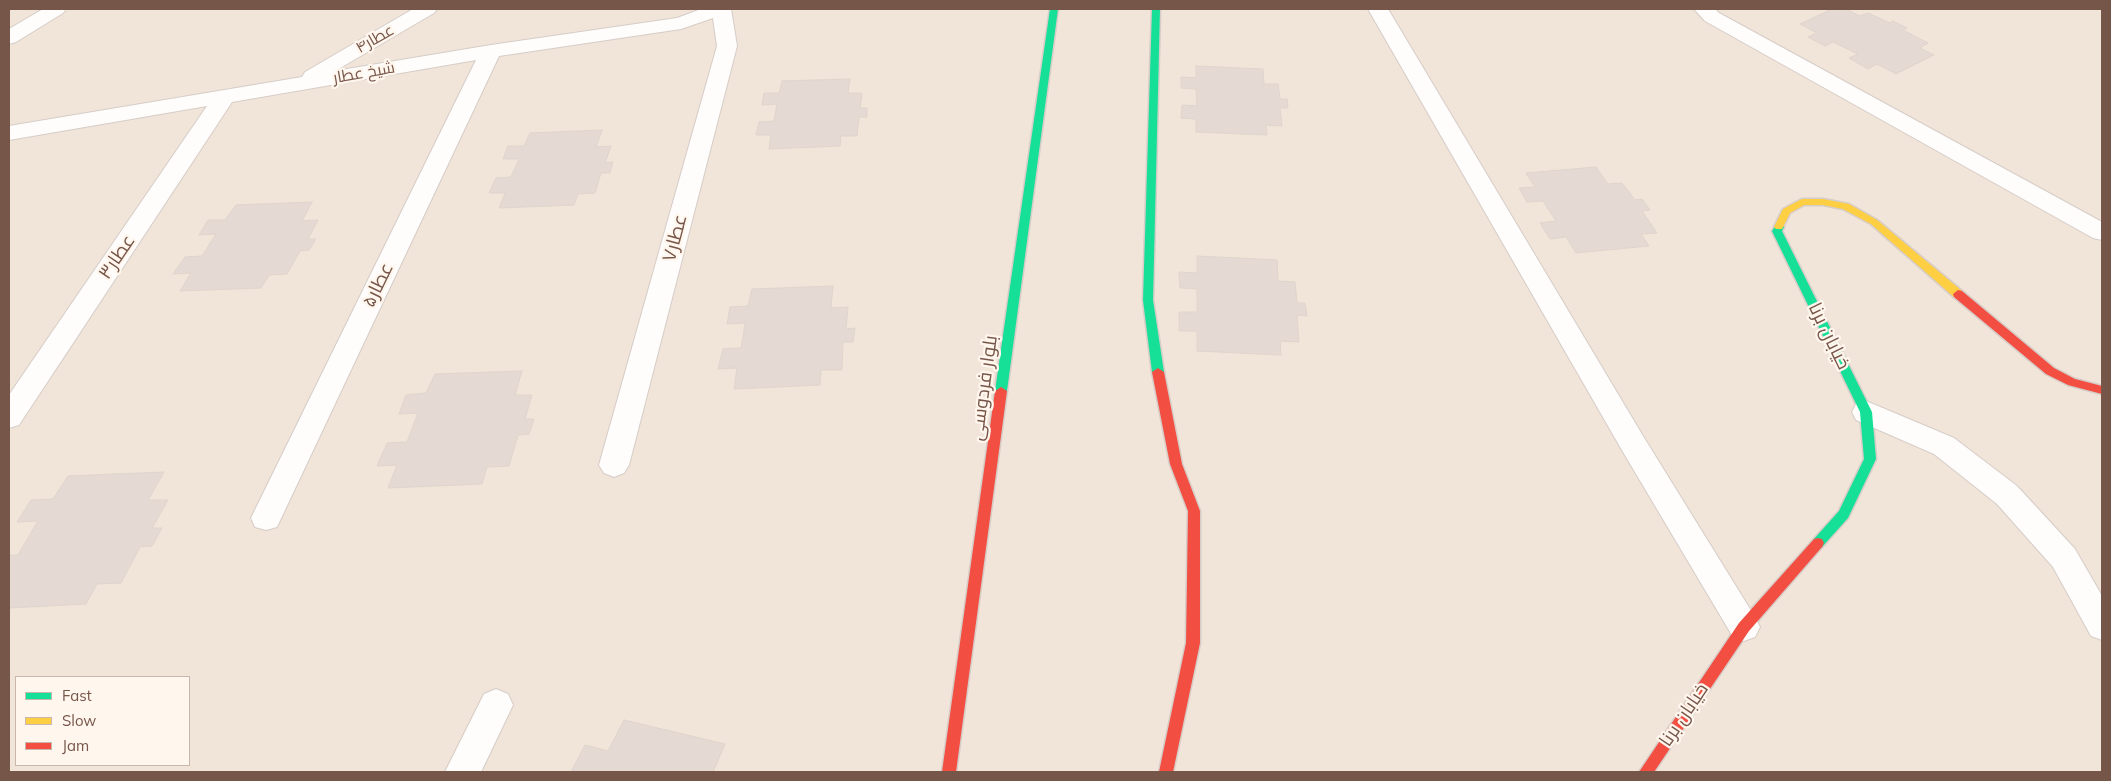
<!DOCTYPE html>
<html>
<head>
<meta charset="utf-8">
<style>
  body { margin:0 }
  #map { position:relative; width:2111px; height:781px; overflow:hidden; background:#f8f2eb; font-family:Mulish,sans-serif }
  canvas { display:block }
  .frame { position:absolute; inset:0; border:10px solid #77564a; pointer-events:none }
  .legend { position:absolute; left:15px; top:676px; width:175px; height:90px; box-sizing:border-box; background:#fff6ed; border:1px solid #c9b6ac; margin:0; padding:6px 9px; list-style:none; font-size:15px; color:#77564a }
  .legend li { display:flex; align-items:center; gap:10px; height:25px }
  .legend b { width:25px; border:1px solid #c9b6ac }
</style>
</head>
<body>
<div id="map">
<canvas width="2111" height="781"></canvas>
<div class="frame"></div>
<ul class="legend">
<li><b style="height:6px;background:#16e098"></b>Fast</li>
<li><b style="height:6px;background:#ffcf43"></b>Slow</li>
<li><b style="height:6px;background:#f24e42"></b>Jam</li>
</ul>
</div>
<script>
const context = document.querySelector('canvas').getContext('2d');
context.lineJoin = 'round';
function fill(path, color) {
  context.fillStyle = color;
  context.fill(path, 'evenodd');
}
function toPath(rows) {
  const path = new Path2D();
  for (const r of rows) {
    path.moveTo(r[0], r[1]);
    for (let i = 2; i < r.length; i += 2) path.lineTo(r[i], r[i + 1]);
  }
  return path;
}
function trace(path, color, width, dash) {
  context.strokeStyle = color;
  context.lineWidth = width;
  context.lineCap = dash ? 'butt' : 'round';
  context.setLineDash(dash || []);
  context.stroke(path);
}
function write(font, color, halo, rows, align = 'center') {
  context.font = font + ' Mulish,Cairo,sans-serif';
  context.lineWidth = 4.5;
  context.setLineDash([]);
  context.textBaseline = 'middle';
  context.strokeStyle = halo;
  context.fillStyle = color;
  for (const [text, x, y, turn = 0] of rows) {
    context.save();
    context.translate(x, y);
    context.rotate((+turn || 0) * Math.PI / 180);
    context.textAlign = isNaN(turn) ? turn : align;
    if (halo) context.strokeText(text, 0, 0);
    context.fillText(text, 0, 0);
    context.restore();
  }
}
const residential = toPath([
  [9,9,2102,9,2102,772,9,772],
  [16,677,189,677,189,765,16,765]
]);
const building = toPath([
  [1832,9,1846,9,1860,16,1868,13,1890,23,1893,21,1907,28,1903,30,1928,43,1920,48,1934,55,1896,74,1877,64,1868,69,1849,58,1858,54,1833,42,1825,46,1808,37,1817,33,1800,24,1832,9],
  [1196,66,1263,69,1264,84,1278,84,1280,99,1287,99,1288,108,1280,108,1282,126,1266,125,1267,135,1196,132,1196,119,1181,118,1182,105,1197,106,1196,89,1181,88,1181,77,1196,78,1196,66],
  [850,79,848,93,862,93,860,108,867,108,867,117,859,117,857,136,841,136,840,146,769,149,771,135,756,135,759,122,774,121,777,104,762,105,764,93,779,93,782,81,850,79],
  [602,130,596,147,611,146,605,163,613,162,610,173,601,173,595,193,578,194,574,205,499,208,505,193,489,193,496,178,511,177,519,159,503,159,508,146,524,146,530,133,602,130],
  [1596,167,1608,184,1622,183,1635,200,1642,199,1650,210,1642,211,1657,233,1641,234,1649,246,1576,253,1566,237,1550,239,1540,223,1556,221,1543,201,1527,202,1519,188,1535,187,1526,173,1596,167],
  [312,202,302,221,318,220,308,239,316,239,309,250,300,251,287,274,269,275,261,288,180,291,191,273,173,274,185,257,202,256,216,234,199,235,208,220,225,220,236,205,312,202],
  [1197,256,1277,260,1278,281,1295,282,1297,303,1305,303,1307,316,1297,315,1299,342,1280,341,1281,355,1197,351,1197,331,1179,331,1179,312,1197,312,1197,289,1180,288,1179,272,1197,273,1197,256],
  [833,286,831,308,848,307,846,329,855,328,853,342,843,342,842,370,821,370,820,385,734,389,737,368,718,369,723,349,741,348,743,337,745,323,727,324,730,307,748,306,752,289,833,286],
  [522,371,515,395,532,395,525,419,534,419,529,434,518,435,509,466,487,467,482,484,388,488,397,465,377,466,387,443,407,442,418,413,399,414,406,395,426,393,435,374,522,371],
  [164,472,148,500,168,500,152,528,162,528,152,546,140,547,121,583,97,584,86,604,9,608,9,555,18,555,38,521,17,522,31,500,53,499,68,476,164,472],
  [624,720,725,744,713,772,571,772,585,745,608,751,624,720]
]);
const street = toPath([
  [43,9,66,9,63,13,16,42,9,44,9,29,43,9],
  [413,9,437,9,434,13,335,71,491,45,677,18,701,9,731,9,737,46,629,465,624,473,614,477,604,473,599,465,717,46,713,18,681,29,499,56,277,527,266,530,255,527,251,518,476,60,232,102,19,425,9,428,9,395,207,106,9,140,9,126,302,77,305,72,413,9],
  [1368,9,1388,9,1643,436,1755,617,1760,627,1755,637,1744,641,1733,637,1623,452,1368,9],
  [1694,9,1715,9,1719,13,2102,222,2102,240,2093,238,1705,21,1694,9],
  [1866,401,1954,438,2017,486,2075,549,2102,596,2102,640,2091,636,2053,567,1997,504,1934,454,1856,420,1852,412,1856,404,1866,401],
  [496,689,508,694,513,705,481,772,445,772,484,694,496,689]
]);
const fast = toPath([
  [1050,9,1058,9,1007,391,1001,395,995,391,1050,9],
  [1152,9,1160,9,1153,300,1164,372,1158,376,1152,372,1143,300,1152,9],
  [1779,224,1784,227,1782,231,1872,412,1876,459,1848,518,1822,547,1818,548,1814,547,1812,543,1814,539,1839,511,1864,459,1860,412,1772,231,1776,225,1779,224]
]);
const slow = toPath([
  [1802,199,1823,199,1849,204,1877,220,1962,291,1963,294,1962,297,1954,297,1871,224,1843,209,1823,205,1804,205,1790,213,1782,229,1776,229,1774,227,1783,209,1802,199]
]);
const jam = toPath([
  [1958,290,1962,291,2054,368,2075,379,2102,386,2102,394,2068,385,2046,374,1954,297,1953,294,1958,290],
  [1158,368,1164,372,1182,464,1200,511,1200,643,1173,772,1159,772,1186,643,1188,511,1170,464,1152,372,1158,368],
  [1001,387,1007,391,956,772,942,772,995,391,1001,387],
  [1818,538,1822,539,1824,543,1822,547,1749,631,1654,772,1639,772,1739,623,1814,539,1818,538]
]);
const farStreetnames = [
  ["عطار۴",375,39,-30],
  ["شیخ عطار",364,73,-10]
];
const streetNames = [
  ["عطار۷",675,238,-75],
  ["عطار۳",117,257,-56],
  ["عطار۵",378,285,-64],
  ["خیابان برنا",1829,336,64],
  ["بلوار فردوسی",984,388,-82],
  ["خیابان برنا",1684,715,-56]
];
fill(residential, '#f1e4d8');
fill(building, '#e4dad3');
trace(building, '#e1d4cd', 1);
trace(street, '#d6cdc8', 2);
trace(fast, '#d7cdc8', 3);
trace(slow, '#d7cdc8', 3);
trace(jam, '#d7cdc8', 3);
fill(street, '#fefdfc');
fill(fast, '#16e098');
fill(slow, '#ffcf43');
fill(jam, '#f24e42');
write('16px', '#77564a', '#fff6ed', farStreetnames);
write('19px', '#77564a', '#fff6ed', streetNames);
</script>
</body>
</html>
